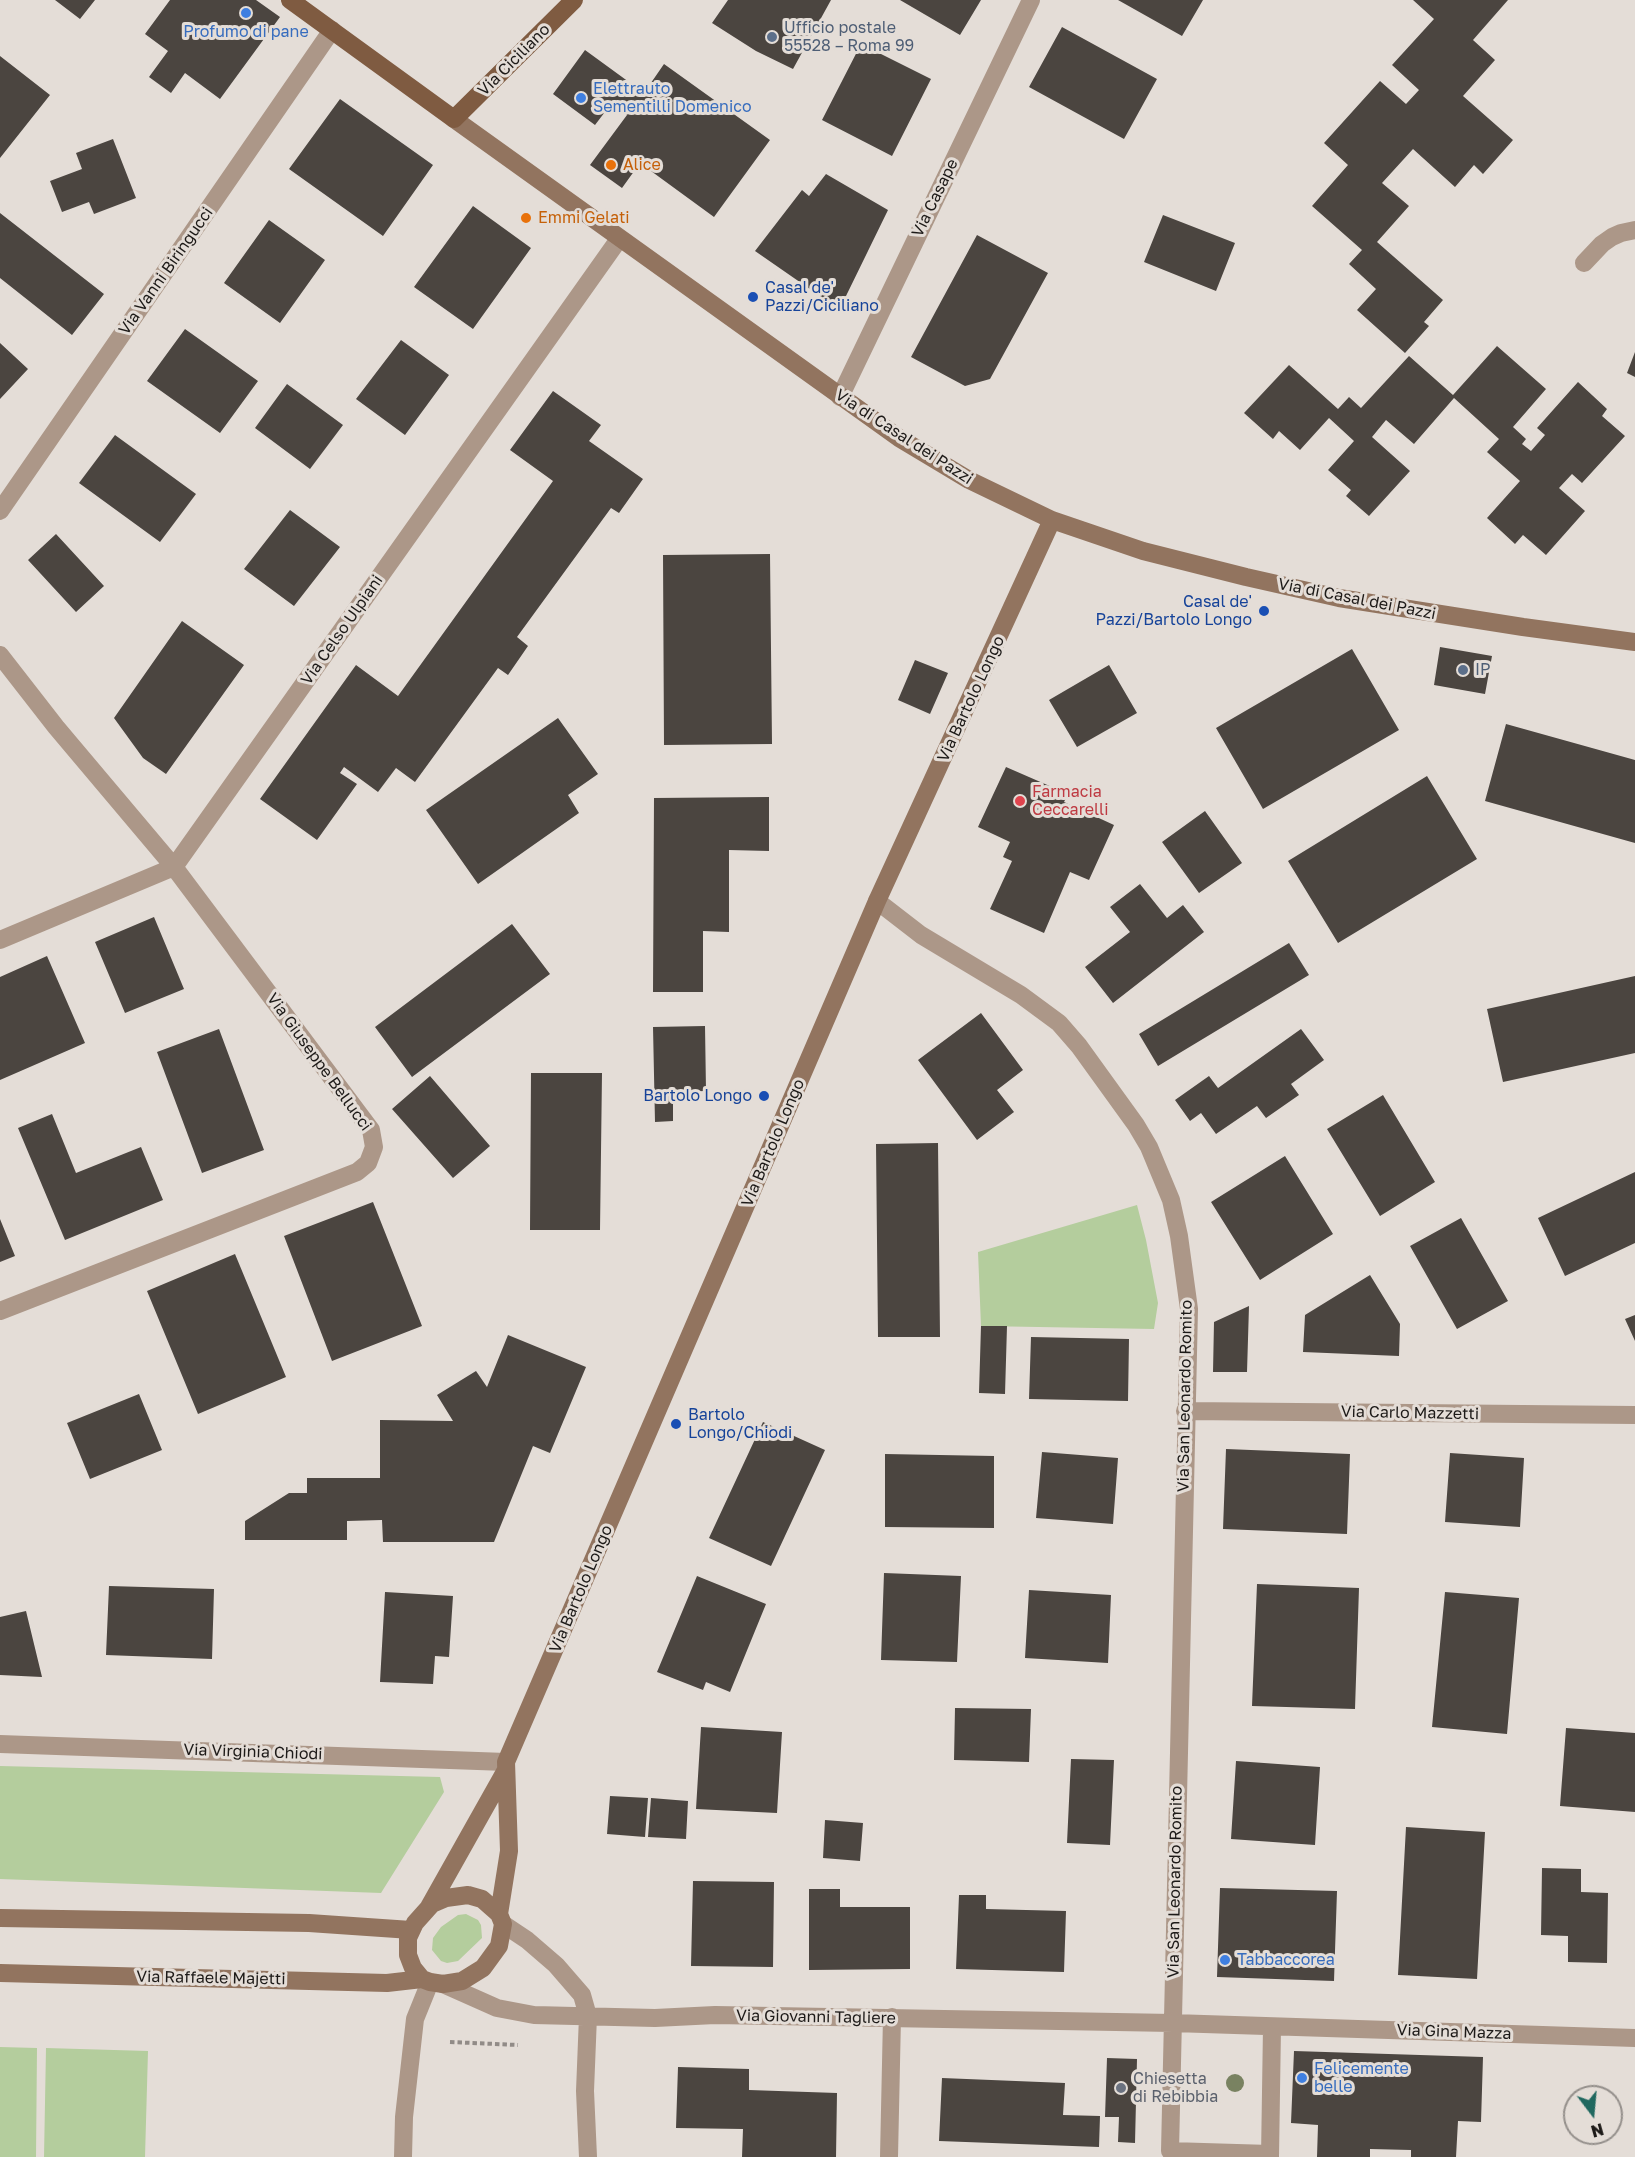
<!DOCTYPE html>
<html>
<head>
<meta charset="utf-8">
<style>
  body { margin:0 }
  #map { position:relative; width:1635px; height:2157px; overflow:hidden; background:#e4ddd7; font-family:"Golos Text",sans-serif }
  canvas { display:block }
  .north { position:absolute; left:1563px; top:2085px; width:60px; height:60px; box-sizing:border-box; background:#e4ddd7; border:2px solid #948f8b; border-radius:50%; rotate:164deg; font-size:16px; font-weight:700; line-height:24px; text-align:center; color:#1d1a18 }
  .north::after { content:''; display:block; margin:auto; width:21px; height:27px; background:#20685f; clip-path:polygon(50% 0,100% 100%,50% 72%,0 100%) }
</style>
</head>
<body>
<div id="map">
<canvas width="1635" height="2157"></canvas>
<div class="north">N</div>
</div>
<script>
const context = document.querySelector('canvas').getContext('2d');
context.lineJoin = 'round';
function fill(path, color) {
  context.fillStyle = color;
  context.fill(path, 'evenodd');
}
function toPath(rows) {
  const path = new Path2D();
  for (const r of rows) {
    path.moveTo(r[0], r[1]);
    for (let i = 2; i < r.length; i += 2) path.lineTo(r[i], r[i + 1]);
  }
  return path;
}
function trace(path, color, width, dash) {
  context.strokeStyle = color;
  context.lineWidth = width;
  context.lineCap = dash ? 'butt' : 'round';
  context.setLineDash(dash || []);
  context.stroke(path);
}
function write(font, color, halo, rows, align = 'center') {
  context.font = font + ' "Golos Text",sans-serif';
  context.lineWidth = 6;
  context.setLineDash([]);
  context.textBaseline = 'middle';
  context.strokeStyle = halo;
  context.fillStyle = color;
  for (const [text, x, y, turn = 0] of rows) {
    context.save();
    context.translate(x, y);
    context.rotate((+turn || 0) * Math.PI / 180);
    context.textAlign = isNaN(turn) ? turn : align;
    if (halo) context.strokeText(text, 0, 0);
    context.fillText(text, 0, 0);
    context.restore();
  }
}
const green = toPath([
  [1137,1205,1146,1240,1158,1303,1154,1329,981,1326,978,1252],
  [0,1766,440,1777,444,1792,381,1893,0,1879],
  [466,1914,478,1920,481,1925,482,1938,458,1961,447,1963,441,1961,432,1950,433,1938,441,1927,458,1915],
  [0,2047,37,2048,36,2157,0,2157],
  [46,2048,148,2051,145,2157,44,2157]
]);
const building = toPath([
  [55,0,95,0,80,19],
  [170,0,256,0,280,17,220,99,185,73,171,93,149,77,168,51,145,34],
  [728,0,831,0,793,69,756,51,712,23],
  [900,0,981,0,960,35],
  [1118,0,1203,0,1182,36],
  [1413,0,1508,0,1473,40,1495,60,1463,96,1513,140,1483,174,1474,165,1455,187,1413,149,1382,183,1409,206,1377,242,1443,300,1424,322,1429,326,1405,353,1357,310,1376,289,1349,264,1362,250,1312,206,1348,165,1324,143,1380,81,1406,104,1419,90,1392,65,1434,19],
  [1062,27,1157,79,1124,139,1029,87],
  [861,44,931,79,892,156,822,120],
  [585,50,644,93,664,64,770,140,714,217,640,163,622,188,590,165,627,115,611,104,595,125,553,94],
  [0,56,50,95,0,158],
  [340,99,433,165,383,236,289,169],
  [113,139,136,198,94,214,89,202,62,212,50,181,82,169,76,153],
  [826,174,888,210,846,296,830,303,755,251,802,190,809,196],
  [473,206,531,248,473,329,414,287],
  [0,213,104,294,72,335,0,278],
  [1163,215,1235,243,1216,291,1144,262],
  [269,220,325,260,280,323,224,283],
  [977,235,1048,273,990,379,965,386,911,357],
  [185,329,258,381,220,433,147,381],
  [401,340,449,375,405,435,356,399],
  [0,343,28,369,0,399],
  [1497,346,1546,389,1513,427,1526,439,1522,444,1531,451,1545,435,1537,428,1578,382,1607,409,1602,416,1625,436,1582,483,1572,474,1559,488,1585,511,1546,555,1523,535,1515,544,1487,518,1520,481,1487,452,1499,439,1454,398,1414,444,1386,420,1372,437,1410,471,1369,516,1346,496,1351,490,1328,470,1354,441,1329,418,1300,450,1279,431,1273,439,1244,413,1289,365,1338,409,1349,397,1361,408,1409,356,1453,395],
  [1635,352,1635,377,1627,373],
  [287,384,343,425,310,469,255,428],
  [553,391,601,425,589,441,643,479,619,513,611,508,517,637,528,646,508,675,498,668,415,782,396,768,378,792,344,767,340,773,357,784,317,840,260,799,356,665,398,696,553,481,510,450],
  [115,435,196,494,160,542,79,483],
  [290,510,340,547,294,606,244,569],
  [56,534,104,586,76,612,28,560],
  [770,554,772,744,664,745,663,555],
  [182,621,244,665,166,774,143,758,114,718],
  [1440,647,1492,656,1485,694,1434,685],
  [1352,649,1399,730,1263,809,1216,728],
  [915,660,948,673,930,714,898,700],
  [1109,665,1137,713,1077,747,1049,700],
  [558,718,598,774,568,795,579,813,478,884,426,810],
  [1506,724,1635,760,1635,843,1485,801],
  [1006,767,1068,794,1064,802,1114,825,1089,880,1070,872,1044,933,990,909,1012,861,1003,857,1010,842,978,827],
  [1427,776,1477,859,1338,943,1288,861],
  [769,797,769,851,729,850,729,932,703,931,703,992,653,992,654,798],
  [1205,811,1242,863,1199,893,1162,842],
  [1140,884,1167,918,1183,905,1204,932,1113,1003,1085,967,1130,932,1110,907],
  [154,917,184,989,125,1013,95,942],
  [512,924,550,974,412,1077,375,1027],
  [1289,943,1309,975,1158,1066,1139,1034],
  [47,956,85,1043,0,1080,0,977],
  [1635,976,1635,1053,1503,1082,1487,1009],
  [981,1013,1023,1070,997,1090,1014,1112,977,1140,918,1060],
  [705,1026,706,1091,673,1092,673,1121,655,1122,653,1027],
  [219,1029,264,1150,202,1173,157,1052],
  [1301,1029,1324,1060,1291,1084,1299,1095,1266,1118,1257,1106,1216,1134,1201,1113,1190,1121,1175,1100,1209,1076,1218,1088],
  [531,1073,602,1073,600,1230,530,1230],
  [430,1076,490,1146,453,1178,392,1109],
  [1383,1095,1435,1182,1380,1216,1327,1129],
  [52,1114,76,1173,141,1147,163,1200,65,1240,18,1128],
  [938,1143,940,1337,878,1337,876,1144],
  [1285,1156,1333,1234,1260,1280,1211,1202],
  [1635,1172,1635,1243,1565,1276,1538,1218],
  [373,1202,422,1326,332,1361,284,1236],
  [1461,1218,1508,1301,1457,1329,1410,1246],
  [0,1219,15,1256,0,1262],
  [235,1254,286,1377,198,1414,147,1291],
  [1370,1275,1400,1324,1399,1356,1303,1352,1305,1315],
  [1249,1306,1247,1372,1213,1372,1214,1322],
  [1635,1315,1635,1341,1625,1319],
  [981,1326,1007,1326,1005,1394,979,1393],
  [508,1335,586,1367,550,1453,533,1446,494,1542,383,1542,382,1520,347,1521,347,1540,245,1540,245,1521,289,1493,307,1493,307,1478,380,1478,380,1420,453,1421,437,1395,476,1371,487,1387],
  [1031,1337,1129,1339,1128,1401,1029,1399],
  [139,1394,162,1450,90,1479,67,1423],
  [763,1422,825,1450,771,1566,709,1538],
  [1226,1449,1350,1454,1347,1534,1223,1529],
  [1042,1452,1118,1458,1113,1524,1036,1518],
  [1450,1453,1524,1458,1520,1527,1445,1522],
  [885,1454,994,1456,994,1528,885,1527],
  [884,1573,961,1576,957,1662,881,1660],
  [697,1576,766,1604,730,1692,706,1682,703,1690,657,1672],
  [1257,1584,1359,1588,1355,1709,1252,1706],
  [109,1586,214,1589,212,1659,106,1655],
  [1029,1590,1111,1595,1108,1663,1025,1658],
  [385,1592,453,1596,449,1657,435,1656,433,1684,380,1682],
  [1445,1592,1519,1598,1507,1734,1432,1727],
  [26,1611,42,1677,0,1675,0,1617],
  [955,1708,1031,1709,1029,1762,954,1760],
  [701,1727,782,1732,777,1813,696,1809],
  [1566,1728,1635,1733,1635,1812,1560,1806],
  [1071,1759,1114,1760,1110,1845,1067,1843],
  [1236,1761,1320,1767,1315,1845,1231,1839],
  [610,1796,648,1798,645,1837,607,1834],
  [651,1798,688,1801,686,1839,648,1837],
  [825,1820,863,1823,860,1861,823,1858],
  [1406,1827,1485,1832,1477,1979,1398,1975],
  [1542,1868,1581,1869,1581,1892,1608,1893,1607,1963,1568,1962,1568,1936,1541,1935],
  [693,1881,774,1882,773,1967,691,1966],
  [1220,1888,1337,1891,1334,1981,1217,1977],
  [809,1889,840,1889,840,1907,910,1907,910,1969,809,1970],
  [959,1895,986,1895,986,1909,1066,1911,1064,1972,956,1969],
  [1294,2051,1483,2057,1481,2122,1458,2121,1456,2157,1411,2157,1411,2150,1370,2149,1370,2157,1317,2157,1318,2125,1291,2123],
  [1107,2058,1137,2059,1135,2143,1118,2142,1119,2117,1105,2117],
  [678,2067,749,2069,749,2090,837,2093,836,2157,742,2157,743,2129,676,2128],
  [942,2078,1065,2083,1063,2115,1100,2116,1099,2147,939,2141]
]);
const path = toPath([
  [450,2042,518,2045]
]);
const street = toPath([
  [1584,263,1602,244,1612,237,1621,233,1635,230],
  [840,397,1031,0],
  [0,511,332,30],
  [0,655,56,727,174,867,371,1130,374,1147,368,1163,357,1172,0,1311],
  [877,901,921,935,1021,995,1059,1023,1079,1046,1136,1125,1149,1147,1171,1200,1179,1236,1189,1309,1170,2151,1270,2154],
  [0,940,174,867,619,239],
  [1185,1411,1635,1415],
  [0,1744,506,1762],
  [503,1924,527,1940,556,1965,582,1995,588,2016,585,2091,588,2157],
  [443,1984,497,2008,534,2015,655,2018,715,2015,1173,2023,1635,2038],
  [403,2157,404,2117,415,2019,430,1982],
  [889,2157,892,2017],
  [1270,2157,1272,2027]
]);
const secondary = toPath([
  [454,119,899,438,969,480,1052,520,1143,551,1246,577,1339,598,1523,627,1635,642],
  [468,1895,482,1899,499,1914,503,1924,499,1946,483,1968,462,1981,443,1984,430,1982,422,1979,413,1968,408,1955,408,1938,415,1923,432,1904,446,1898,468,1895],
  [429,1907,506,1770],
  [499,1914,509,1851,506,1762,877,901,1052,520],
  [0,1918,309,1923,411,1930],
  [0,1973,387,1983,422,1979]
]);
const primary = toPath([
  [290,0,454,119,574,0]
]);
const trees = [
  [1235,2083]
];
const markers = [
  [246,13,6,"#3f7fe0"],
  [772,37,6,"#5c6f8a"],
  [581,98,6,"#3f7fe0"],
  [611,165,6,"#e8710a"],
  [526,218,6,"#e8710a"],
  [753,297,6,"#1a4fb4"],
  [1264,611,6,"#1a4fb4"],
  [1463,670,6,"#5c6f8a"],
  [1020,801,6,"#e0444e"],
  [764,1096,6,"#1a4fb4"],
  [676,1424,6,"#1a4fb4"],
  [1225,1960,6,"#3f7fe0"],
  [1302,2078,6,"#3f7fe0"],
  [1121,2088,6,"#6b7280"]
];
const serviceNames = [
  ["Ufficio postale",784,28],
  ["55528 – Roma 99",784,46],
  ["IP",1475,670]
];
const shopNames = [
  ["Profumo di pane",246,32,"center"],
  ["Elettrauto",593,89],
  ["Sementilli Domenico",593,107],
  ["Tabbaccorea",1237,1960],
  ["Felicemente",1314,2069],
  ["belle",1314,2087]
];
const streetNames = [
  ["Via Ciciliano",514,60,-45],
  ["Via Casape",935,198,-64],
  ["Via Vanni Biringucci",166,271,-55],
  ["Via di Casal dei Pazzi",904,437,33],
  ["Via di Casal dei Pazzi",1357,599,11],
  ["Via Celso Ulpiani",342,630,-55],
  ["Via Bartolo Longo",971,699,-65],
  ["Via Giuseppe Bellucci",319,1062,54],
  ["Via Bartolo Longo",773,1143,-67],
  ["Via San Leonardo Romito",1185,1396,-89],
  ["Via Carlo Mazzetti",1410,1413,1],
  ["Via Bartolo Longo",581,1589,-67],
  ["Via Virginia Chiodi",253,1752,2],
  ["Via San Leonardo Romito",1175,1882,-89],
  ["Via Raffaele Majetti",211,1978,1],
  ["Via Giovanni Tagliere",816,2017,1],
  ["Via Gina Mazza",1454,2032,2]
];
const foodNames = [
  ["Alice",623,165],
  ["Emmi Gelati",538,218]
];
const transitNames = [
  ["Casal de'",765,288],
  ["Pazzi/Ciciliano",765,306],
  ["Casal de'",1252,602,"right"],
  ["Pazzi/Bartolo Longo",1252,620,"right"],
  ["Bartolo Longo",752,1096,"right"],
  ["Bartolo",688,1415],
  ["Longo/Chiodi",688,1433]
];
const healthNames = [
  ["Farmacia",1032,792],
  ["Ceccarelli",1032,810]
];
const worshipNames = [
  ["Chiesetta",1133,2079],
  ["di Rebibbia",1133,2097]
];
fill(green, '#b4cd9d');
fill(building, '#4b4540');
trace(path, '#918b87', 4, [4.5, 3]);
trace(street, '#ac9788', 18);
trace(secondary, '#92745f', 18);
trace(primary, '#7f5b41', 18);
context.fillStyle = '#798261';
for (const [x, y] of trees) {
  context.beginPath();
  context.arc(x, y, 9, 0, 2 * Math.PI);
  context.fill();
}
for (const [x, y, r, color] of markers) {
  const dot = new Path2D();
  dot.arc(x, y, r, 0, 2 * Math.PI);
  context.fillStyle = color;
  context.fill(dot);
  trace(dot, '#e4ddd7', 2);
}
write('16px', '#4e5e75', '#e4ddd7', serviceNames, 'left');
write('16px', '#366cbe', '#e4ddd7', shopNames, 'left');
write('16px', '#1d1a18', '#e4ddd7', streetNames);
write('16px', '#c56008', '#e4ddd7', foodNames, 'left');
write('16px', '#164399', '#e4ddd7', transitNames, 'left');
write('16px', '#be3a42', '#e4ddd7', healthNames, 'left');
write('16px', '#5b616d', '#e4ddd7', worshipNames, 'left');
</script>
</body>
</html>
